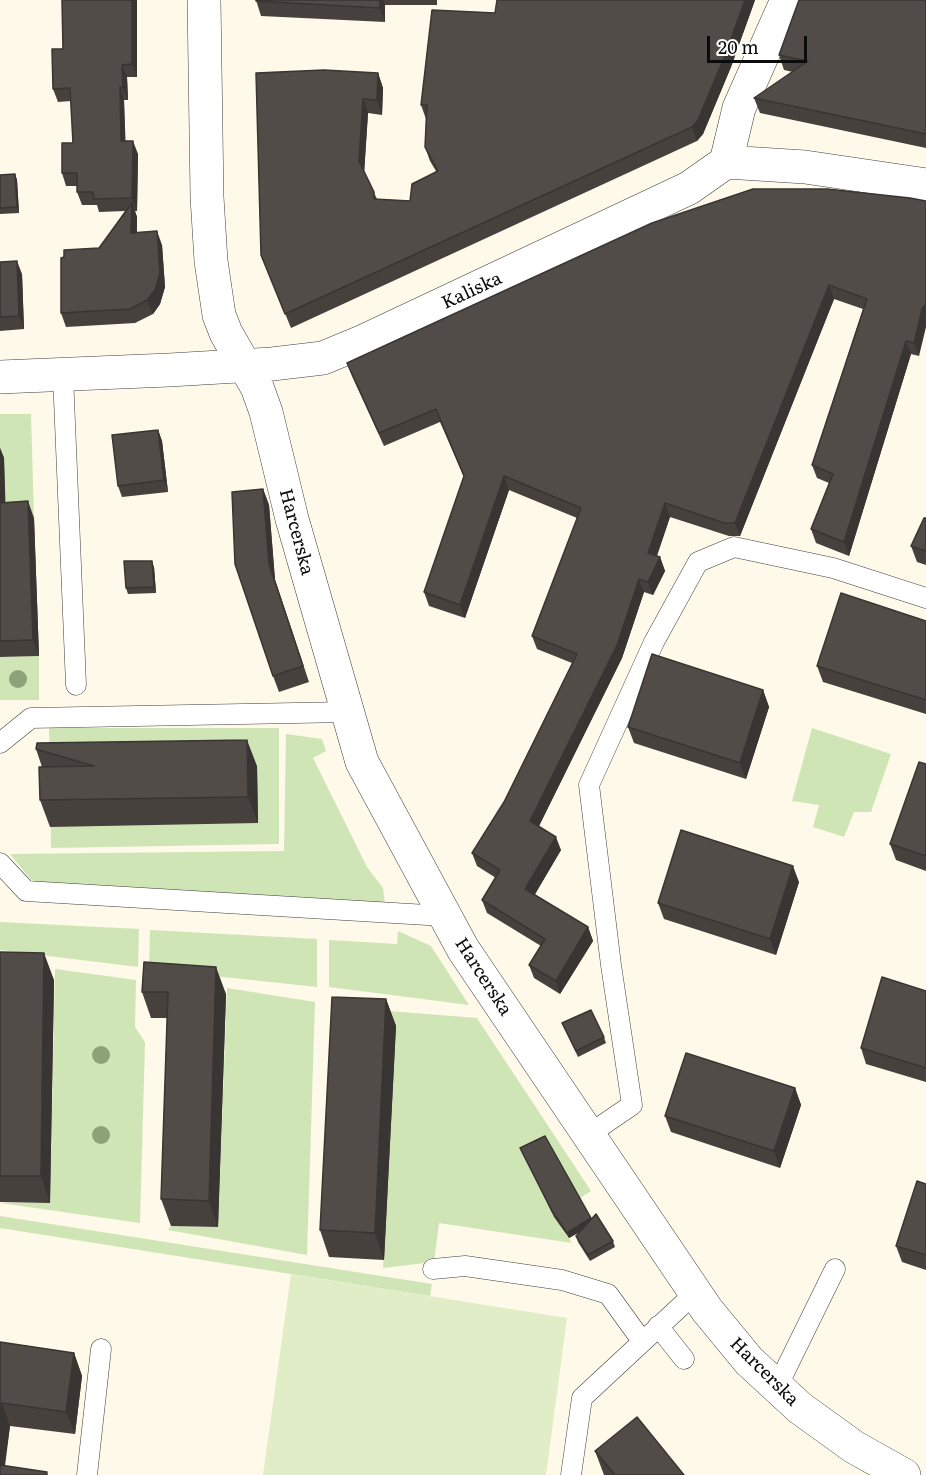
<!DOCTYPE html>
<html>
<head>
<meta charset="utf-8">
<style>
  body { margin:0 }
  #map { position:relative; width:926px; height:1475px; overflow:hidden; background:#fef9e9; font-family:Literata,serif }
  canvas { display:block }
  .scale { position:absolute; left:707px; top:36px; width:100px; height:27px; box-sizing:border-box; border:3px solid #0b0b0b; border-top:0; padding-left:8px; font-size:18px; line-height:21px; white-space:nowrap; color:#0b0b0b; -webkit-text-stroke:4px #fff; paint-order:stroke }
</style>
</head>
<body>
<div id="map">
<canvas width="926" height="1475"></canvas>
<div class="scale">20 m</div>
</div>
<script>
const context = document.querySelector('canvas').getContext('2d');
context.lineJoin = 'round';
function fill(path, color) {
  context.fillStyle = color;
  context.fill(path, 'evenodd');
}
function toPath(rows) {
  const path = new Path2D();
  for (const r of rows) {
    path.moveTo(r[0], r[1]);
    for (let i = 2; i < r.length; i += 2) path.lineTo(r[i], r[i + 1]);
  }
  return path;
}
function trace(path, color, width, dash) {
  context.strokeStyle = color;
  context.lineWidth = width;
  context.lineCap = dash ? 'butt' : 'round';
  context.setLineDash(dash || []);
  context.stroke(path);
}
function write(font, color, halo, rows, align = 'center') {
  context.font = font + ' Literata,serif';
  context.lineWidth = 6;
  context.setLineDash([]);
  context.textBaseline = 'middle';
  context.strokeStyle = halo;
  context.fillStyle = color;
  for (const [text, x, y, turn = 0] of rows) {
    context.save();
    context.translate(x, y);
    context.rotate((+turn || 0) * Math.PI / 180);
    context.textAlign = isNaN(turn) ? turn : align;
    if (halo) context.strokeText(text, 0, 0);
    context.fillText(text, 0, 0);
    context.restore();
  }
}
const green = toPath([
  [0,414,31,414,34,518,6,519,4,459,0,459],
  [39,656,39,700,0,700,0,657],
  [49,728,279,728,279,844,51,848],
  [812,728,891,754,871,812,854,812,844,837,813,827,819,805,792,801],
  [286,734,322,739,326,751,313,758,367,867,383,888,385,904,43,884,31,880,10,854,284,851],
  [0,922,139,929,138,967,0,950],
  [150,930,317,939,317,987,149,969],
  [398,931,431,946,469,1005,329,987,329,940,397,944],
  [55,969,136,980,135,1027,145,1042,140,1223,0,1203,50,1202],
  [227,988,315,1002,307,1255,168,1230,171,1226,218,1227],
  [389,1011,477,1018,591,1191,554,1215,572,1243,439,1223,434,1262,383,1268,396,1027],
  [0,1216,432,1284,430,1296,0,1228]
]);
const pitch = toPath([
  [291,1274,567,1318,546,1475,263,1475]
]);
const service = toPath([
  [63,375,76,685],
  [0,743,31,718,348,712],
  [0,863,26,891,444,916],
  [588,1135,632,1105,611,965,589,785,654,642,698,562,734,547,833,568,926,598],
  [433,1269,465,1266,562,1280,608,1294,642,1341],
  [658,1326,684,1359],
  [777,1387,835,1269],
  [87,1475,101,1349],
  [571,1475,582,1398,695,1293]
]);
const minor = toPath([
  [204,0,207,197,211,261,219,315,226,333,257,387,266,412,292,519,362,762,463,949,707,1310,749,1361,800,1408,854,1447,904,1475],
  [726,162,739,108,787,0],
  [0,377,169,370,272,364,323,358,364,341,689,188,726,162,805,167,926,185]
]);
const trees = [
  [18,679],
  [101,1055],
  [101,1135]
];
const wall = toPath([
  [62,0,137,0,137,77,127,77,128,100,124,100,125,141,138,154,137,211,135,211,137,217,137,232,162,245,165,287,160,304,153,314,135,323,66,327,61,313,64,257,99,248,125,211,99,212,97,205,82,205,77,192,77,186,66,186,62,173,73,143,71,101,58,102,53,89,63,49],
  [256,0,437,0,437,5,385,5,385,22,261,16],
  [497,0,755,0,731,67,703,134,697,141,291,328,261,255,378,73,383,88,382,115,368,113,364,172,377,199,410,201,436,171,430,161,425,147,426,119,421,105,495,13],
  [926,0,926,148,760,113,754,98,793,72,784,70,779,55],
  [15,174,17,180,19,213,0,214,0,175],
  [910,198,919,356,911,354,849,556,816,543,811,529,829,483,817,478,812,465,863,309,834,299,740,536,729,536,670,517,657,556,660,557,665,571,653,595,644,592,622,658,539,826,561,850,534,895,588,927,593,941,560,994,534,978,529,965,541,946,487,913,482,900,496,878,477,866,472,853,504,802,572,663,537,649,532,636,577,518,509,490,465,618,429,606,424,592,464,477,440,422,384,446,352,376,347,363],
  [0,262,22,274,24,329,0,331],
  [158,430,162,441,168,492,122,497,118,486],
  [0,448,4,458,5,502,34,518,39,656,0,657],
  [263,489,269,505,275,580,309,682,279,692,273,676],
  [926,518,926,565,917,562,911,546],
  [154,567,156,593,128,594,126,588],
  [926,621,926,714,823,682,817,666],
  [763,690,769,707,746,779,634,743,628,727],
  [36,749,257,766,258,823,50,827,40,800,42,767],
  [926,764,926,871,896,860,890,844],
  [799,882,776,955,664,919,658,903],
  [0,952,54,980,50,1203,0,1202],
  [144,962,226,994,218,1227,171,1226,161,1199,167,1018,151,1018,142,992],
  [926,991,926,1082,866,1064,861,1048],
  [386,999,396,1026,384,1260,329,1257,320,1230],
  [562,1023,604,1037,606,1043,578,1057],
  [795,1088,801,1105,780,1168,671,1132,665,1116],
  [520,1148,613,1241,615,1247,590,1261,578,1242,576,1236,580,1232,569,1238,554,1217],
  [926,1184,926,1270,902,1262,896,1246],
  [0,1342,74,1353,82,1376,75,1434,10,1426,5,1466,47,1472,48,1475,0,1475],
  [595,1451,684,1475,604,1475]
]);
const shadedWall = toPath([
  [132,0,137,0,137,77,132,64],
  [380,0,383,0,385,5,385,22,380,8],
  [745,0,755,0,731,67,703,134,697,141,692,127],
  [122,65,127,77,128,100,123,88],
  [378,73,383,88,382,115,377,100],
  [120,87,124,100,126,154,121,141],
  [363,99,368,113,364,175,359,161],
  [133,141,138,154,137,211,132,198],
  [15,174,17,180,19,213,17,207],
  [132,203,137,217,136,247,131,233],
  [157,231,162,245,165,287,160,304,153,314,147,300],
  [17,261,22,274,24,329,19,316],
  [829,285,834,299,740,536,735,523],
  [926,304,926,327,919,356,914,343,922,309],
  [906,341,911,354,849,556,844,542],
  [158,430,162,441,168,492,164,480],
  [0,448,4,458,6,519,0,503],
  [504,476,509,490,465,618,460,605],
  [263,489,269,505,275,580,309,682,269,564],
  [28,501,34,518,39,656,33,640],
  [665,503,670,517,653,566,648,553],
  [660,557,665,571,653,595,648,582],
  [152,561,154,567,156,593,154,587],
  [639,579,644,592,622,658,535,834,530,821],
  [763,690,769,707,746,779,740,763],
  [247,740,257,766,258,823,248,797],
  [556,837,561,850,530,903,525,889],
  [793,866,799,882,776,955,770,939],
  [588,927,593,941,560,994,556,981],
  [44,953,54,980,50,1203,41,1176],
  [216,967,226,994,218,1227,209,1201],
  [386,999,396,1026,384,1260,375,1233],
  [795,1088,801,1105,780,1168,774,1151],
  [591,1218,593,1223,569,1238,567,1233],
  [74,1353,82,1376,75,1434,66,1412],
  [2,1403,10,1426,3,1475,0,1475,0,1418]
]);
const building = toPath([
  [62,0,132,0,132,64,122,65,123,88,120,87,121,141,133,141,132,198,94,199,93,192,77,192,77,173,62,173,62,143,73,143,70,88,53,89,52,49,63,49,62,0],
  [256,0,380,0,380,8,256,1,256,0],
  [497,0,745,0,726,53,698,120,692,127,285,314,261,255,256,73,324,70,378,73,377,100,363,99,359,161,374,192,374,199,410,201,412,184,438,171,425,147,427,105,421,105,432,10,495,13,497,0],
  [799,0,926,0,926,134,754,98,808,61,779,55,799,0],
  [15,174,17,207,0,208,0,175,15,174],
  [753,189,827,189,910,198,926,201,926,304,922,309,914,343,906,341,844,542,811,529,833,474,812,465,867,299,829,285,735,523,724,523,665,503,648,553,660,557,648,582,639,579,617,645,530,821,556,837,525,889,588,927,556,981,529,965,545,939,482,900,500,870,472,853,504,802,577,654,532,636,581,508,504,476,460,605,424,592,464,476,436,409,379,433,347,363,652,223,753,189],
  [132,203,131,233,157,231,160,273,155,290,147,300,130,309,61,313,61,258,64,257,64,250,99,248,132,203],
  [17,261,19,316,0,317,0,262,17,261],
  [158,430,164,480,118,486,112,435,158,430],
  [263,489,269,564,303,666,273,676,235,564,232,492,263,489],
  [28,501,33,640,0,641,0,503,28,501],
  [924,518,926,518,926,551,911,546,924,518],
  [124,561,152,561,154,587,126,588,124,561],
  [841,593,926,621,926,700,817,666,841,593],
  [652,654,763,690,740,763,628,727,652,654],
  [247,740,248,797,40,800,39,767,94,766,36,749,37,743,247,740],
  [919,762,926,764,926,856,890,844,919,762],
  [681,830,793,866,770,939,658,903,681,830],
  [0,952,44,953,41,1176,0,1176,0,952],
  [144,962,216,967,209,1201,161,1199,168,992,142,992,144,962],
  [882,977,926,991,926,1068,861,1048,882,977],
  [332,997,386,999,375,1233,320,1230,332,997],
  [591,1010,604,1037,576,1051,562,1023,591,1010],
  [686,1053,795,1088,774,1151,665,1116,686,1053],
  [545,1136,591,1218,567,1233,552,1211,520,1148,545,1136],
  [917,1181,926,1184,926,1255,896,1246,917,1181],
  [596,1214,613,1241,588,1255,576,1236,596,1214],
  [0,1342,74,1353,66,1412,2,1403,0,1418,0,1342],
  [637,1417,684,1475,615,1475,595,1451,637,1417],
  [0,1465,47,1472,46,1475,0,1475,0,1465]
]);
const streetNames = [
  ["Kaliska",472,291,-25],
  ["Harcerska",296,532,75],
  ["Harcerska",483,977,57],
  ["Harcerska",764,1372,45]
];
fill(green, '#d0e5b6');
fill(pitch, '#e1edc7');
trace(service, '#3e3e3e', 21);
trace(minor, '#3e3e3e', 34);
trace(service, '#fff', 20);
trace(minor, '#fff', 33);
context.fillStyle = '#8ca37a';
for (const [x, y] of trees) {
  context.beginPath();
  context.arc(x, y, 9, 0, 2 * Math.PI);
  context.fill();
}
fill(wall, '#47413e');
fill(shadedWall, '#393532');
fill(building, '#524c48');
trace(building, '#393532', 1.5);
write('18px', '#0b0b0b', '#fff', streetNames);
</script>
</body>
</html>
